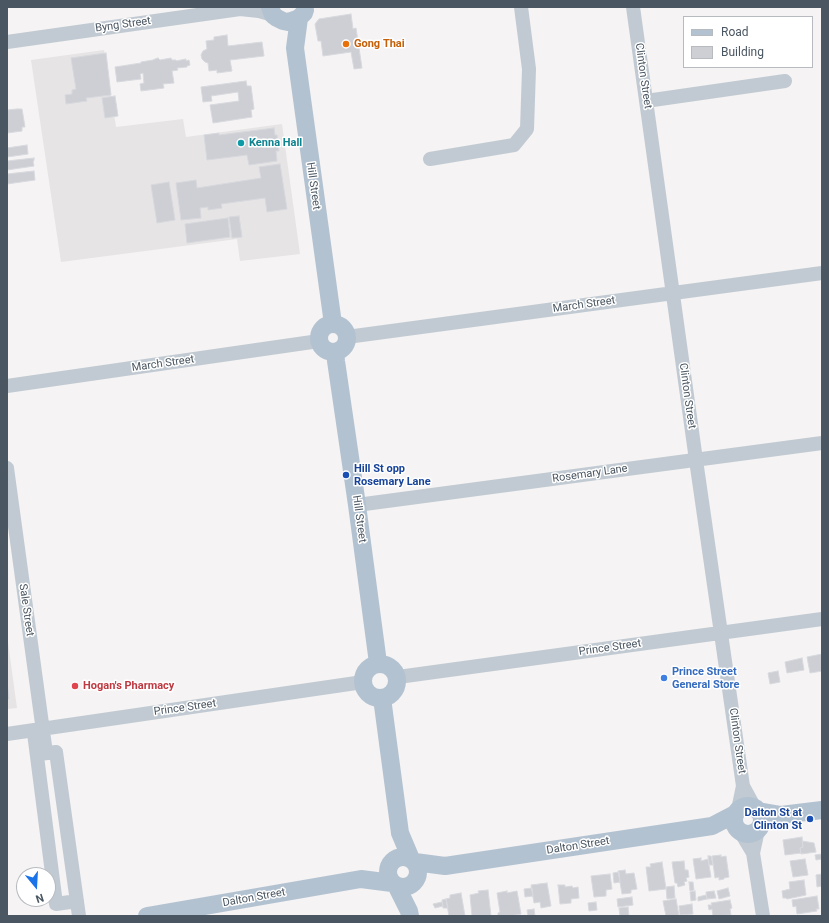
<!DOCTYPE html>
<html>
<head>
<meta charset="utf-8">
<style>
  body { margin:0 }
  #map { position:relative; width:829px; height:923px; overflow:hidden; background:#f5f3f3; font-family:Roboto,sans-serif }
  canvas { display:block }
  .frame { position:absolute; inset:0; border:8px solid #4a5661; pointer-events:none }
  .legend { position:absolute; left:683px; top:16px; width:130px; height:52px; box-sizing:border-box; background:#fff; border:1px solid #b7bbc0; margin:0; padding:5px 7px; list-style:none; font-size:12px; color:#4a5661 }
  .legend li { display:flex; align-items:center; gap:8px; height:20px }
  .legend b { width:20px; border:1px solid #b7bbc0 }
  .north { position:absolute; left:16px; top:867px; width:40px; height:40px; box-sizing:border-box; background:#fff; border:1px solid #b7bbc0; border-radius:50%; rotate:162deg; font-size:11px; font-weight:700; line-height:16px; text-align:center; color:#4a5661 }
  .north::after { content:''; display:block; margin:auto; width:14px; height:18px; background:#1a73e8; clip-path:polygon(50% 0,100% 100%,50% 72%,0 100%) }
</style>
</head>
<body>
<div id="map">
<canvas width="829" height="923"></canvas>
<div class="frame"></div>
<ul class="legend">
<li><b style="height:5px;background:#b3c2d1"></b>Road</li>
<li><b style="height:11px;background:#cdcfd5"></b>Building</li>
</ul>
<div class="north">N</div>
</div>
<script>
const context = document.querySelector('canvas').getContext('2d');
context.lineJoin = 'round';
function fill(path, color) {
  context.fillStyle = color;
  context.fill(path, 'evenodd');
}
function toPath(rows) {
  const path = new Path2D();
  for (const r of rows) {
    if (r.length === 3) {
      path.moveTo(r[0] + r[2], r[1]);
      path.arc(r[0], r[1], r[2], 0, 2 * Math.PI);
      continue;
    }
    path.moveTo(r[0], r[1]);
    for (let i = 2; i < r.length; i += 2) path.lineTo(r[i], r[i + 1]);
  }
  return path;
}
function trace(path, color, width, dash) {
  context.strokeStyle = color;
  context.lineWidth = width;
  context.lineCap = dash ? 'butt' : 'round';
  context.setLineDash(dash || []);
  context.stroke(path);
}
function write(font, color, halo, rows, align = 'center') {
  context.font = font + ' Roboto,sans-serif';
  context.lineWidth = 3;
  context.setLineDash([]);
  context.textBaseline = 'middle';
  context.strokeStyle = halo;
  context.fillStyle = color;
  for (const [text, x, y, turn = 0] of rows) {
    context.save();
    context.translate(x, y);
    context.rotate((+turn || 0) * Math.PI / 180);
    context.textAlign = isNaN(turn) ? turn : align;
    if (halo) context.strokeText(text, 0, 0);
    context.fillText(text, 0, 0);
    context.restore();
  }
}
const education = toPath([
  [104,50,116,127,183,119,186,137,282,124,300,254,240,261,237,239,61,262,31,60],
  [7,635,17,708,7,709]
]);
const building = toPath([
  [351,14,353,29,356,28,362,68,354,69,351,52,323,56,321,41,318,41,315,24,319,19,351,14],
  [227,35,228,46,262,42,264,56,230,60,232,71,217,73,217,70,209,71,208,63,205,62,202,59,201,55,203,51,207,49,206,41,214,40,214,37,227,35],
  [106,53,111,95,86,98,87,101,66,104,65,95,72,94,72,90,76,89,71,58,106,53],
  [158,58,160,60,171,58,172,60,176,60,176,61,186,59,186,61,189,60,190,65,187,66,187,67,177,68,178,70,172,71,174,83,163,84,164,88,141,91,140,84,144,83,143,73,140,74,141,79,117,82,115,67,141,63,141,62,153,60,155,59,158,58],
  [246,81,247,86,251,86,254,109,251,110,252,117,213,123,210,105,239,101,238,92,211,96,212,101,203,102,201,87,246,81],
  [115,96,118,116,105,118,102,98,115,96],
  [17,109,22,109,25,127,22,127,22,131,7,133,7,110,17,109],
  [274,128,275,135,277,135,279,151,276,151,277,161,249,165,247,155,207,160,204,135,219,133,219,135,274,128],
  [27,145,28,154,7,157,7,148,27,145],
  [34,158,34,160,33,162,34,166,7,170,7,161,34,158],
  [280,164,287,209,267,212,265,198,221,204,222,208,208,210,208,207,200,208,201,218,181,220,176,183,196,180,197,188,261,178,259,167,280,164],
  [34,171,35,180,7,184,7,174,34,171],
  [169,182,175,220,157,223,151,185,169,182],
  [239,216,242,237,232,238,229,217,239,216],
  [228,218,230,237,187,243,185,224,228,218],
  [822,654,822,671,810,673,807,657,822,654],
  [802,658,804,670,787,673,785,662,802,658],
  [778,671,780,682,770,684,768,673,778,671],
  [7,682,9,699,7,699,7,682],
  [802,837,803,847,800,848,801,853,785,855,783,840,802,837],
  [802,841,814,843,816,852,801,854,800,848,803,847,802,841],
  [822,854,822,859,816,860,815,855,822,854],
  [721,855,721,857,726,856,729,877,724,878,724,879,719,880,719,877,715,878,712,856,721,855],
  [708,856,711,856,713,865,709,865,708,856],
  [701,858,701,861,708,859,711,877,696,879,693,859,701,858],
  [805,859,808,875,793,877,790,861,805,859],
  [684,861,685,870,688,870,689,877,686,878,687,881,684,882,685,885,678,887,677,883,675,883,672,862,684,861],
  [662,862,666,889,649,891,646,867,651,867,650,864,662,862],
  [625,870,626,874,634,873,637,889,631,890,631,893,622,894,618,871,625,870],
  [619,872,620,882,614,883,613,873,619,872],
  [610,874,612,889,606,890,606,896,594,897,591,876,610,874],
  [822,874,822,886,817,887,816,875,822,874],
  [804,880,806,895,787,899,786,898,783,898,782,891,790,889,789,882,804,880],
  [689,882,693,882,694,890,690,891,689,882],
  [547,883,551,906,541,908,540,902,534,903,531,885,547,883],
  [558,885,565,885,565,887,572,886,573,888,578,887,579,898,571,899,571,903,560,904,558,885],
  [674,886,675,898,667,899,666,887,674,886],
  [532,888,533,896,525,897,524,889,532,888],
  [728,888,730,896,719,899,717,891,728,888],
  [488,890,491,916,472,916,470,895,479,893,478,891,488,890],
  [507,891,507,893,517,891,521,914,509,916,498,916,498,913,500,912,497,893,507,891],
  [695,891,696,900,691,901,690,892,695,891],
  [714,891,716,898,707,899,706,892,714,891],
  [461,893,465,916,449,916,446,899,450,898,450,895,461,893],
  [706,895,707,899,698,901,698,897,706,895],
  [817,896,819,909,816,909,817,911,797,914,796,906,793,907,792,900,817,896],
  [632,897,633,905,618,907,617,899,632,897],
  [446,899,448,908,443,908,442,900,446,899],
  [676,899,679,916,666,916,663,901,676,899],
  [730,900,732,908,730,909,731,915,713,916,712,909,709,910,708,905,712,905,711,903,730,900],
  [442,902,443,906,435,908,433,904,442,902],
  [596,902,597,910,589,911,588,903,596,902],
  [692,904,693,914,680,915,679,906,692,904],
  [628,907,629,916,620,916,619,908,628,907],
  [534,909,535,916,528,916,527,910,534,909]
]);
const minor = toPath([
  [633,7,696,460,743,786,755,808],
  [240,9,259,11,273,15],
  [7,42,240,9,245,7],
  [646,101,785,81],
  [430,159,514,145,527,129,529,69,521,7],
  [347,337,822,273],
  [7,386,319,341],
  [7,468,46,753],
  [357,505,822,443],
  [398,677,822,619],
  [34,733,56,904,77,901],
  [7,734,363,682],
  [39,754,56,752,79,916],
  [738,810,743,786],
  [758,830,753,853,763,916],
  [741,833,753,853]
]);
const major = toPath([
  [270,7,273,15,277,18,283,21,288,22,294,20,299,18,304,13,305,10],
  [299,18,295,48,333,324],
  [333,338,14],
  [335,352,336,361,357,505,378,663],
  [380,681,17],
  [382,698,400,833,411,859],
  [748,820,14],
  [758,811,781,815,822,810],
  [403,872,15],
  [415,862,445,866,712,826,735,814],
  [396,885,409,911,410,916],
  [147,916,361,879,392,883]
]);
const markers = [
  [346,44,4,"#e8710a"],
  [241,143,4,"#0f9aa8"],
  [346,475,4,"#1a4fb4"],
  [664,678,4,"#3f7fe0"],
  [75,686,4,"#e0444e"],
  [810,819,4,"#1a4fb4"]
];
const streetNames = [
  ["Byng Street",123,25,-8],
  ["Clinton Street",643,76,82],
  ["Hill Street",313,186,82],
  ["March Street",584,305,-8],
  ["March Street",163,364,-8],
  ["Clinton Street",687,396,82],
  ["Rosemary Lane",590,474,-8],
  ["Hill Street",359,519,82],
  ["Sale Street",26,610,82],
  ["Prince Street",610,648,-8],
  ["Prince Street",185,708,-8],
  ["Clinton Street",737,741,82],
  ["Dalton Street",578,846,-9],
  ["Dalton Street",254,898,-10]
];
const foodNames = [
  ["Gong Thai",354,44]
];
const cultureNames = [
  ["Kenna Hall",249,143]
];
const transitNames = [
  ["Hill St opp",354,469],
  ["Rosemary Lane",354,482],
  ["Dalton St at",802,813,"right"],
  ["Clinton St",802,826,"right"]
];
const shopNames = [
  ["Prince Street",672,672],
  ["General Store",672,685]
];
const healthNames = [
  ["Hogan's Pharmacy",83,686]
];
fill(education, '#e6e4e5');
fill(building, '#cdcfd5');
trace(building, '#d7d9de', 1);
trace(minor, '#c1cad2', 14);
trace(major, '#b3c2d1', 18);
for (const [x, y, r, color] of markers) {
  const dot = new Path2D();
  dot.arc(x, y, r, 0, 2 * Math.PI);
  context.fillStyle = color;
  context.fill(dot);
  trace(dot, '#fff', 1.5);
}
write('11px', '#4a5661', '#fff', streetNames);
write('bold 11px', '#c56008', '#fff', foodNames, 'left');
write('bold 11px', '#0d838f', '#fff', cultureNames, 'left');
write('bold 11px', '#164399', '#fff', transitNames, 'left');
write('bold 11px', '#366cbe', '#fff', shopNames, 'left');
write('bold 11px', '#be3a42', '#fff', healthNames, 'left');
</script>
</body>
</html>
